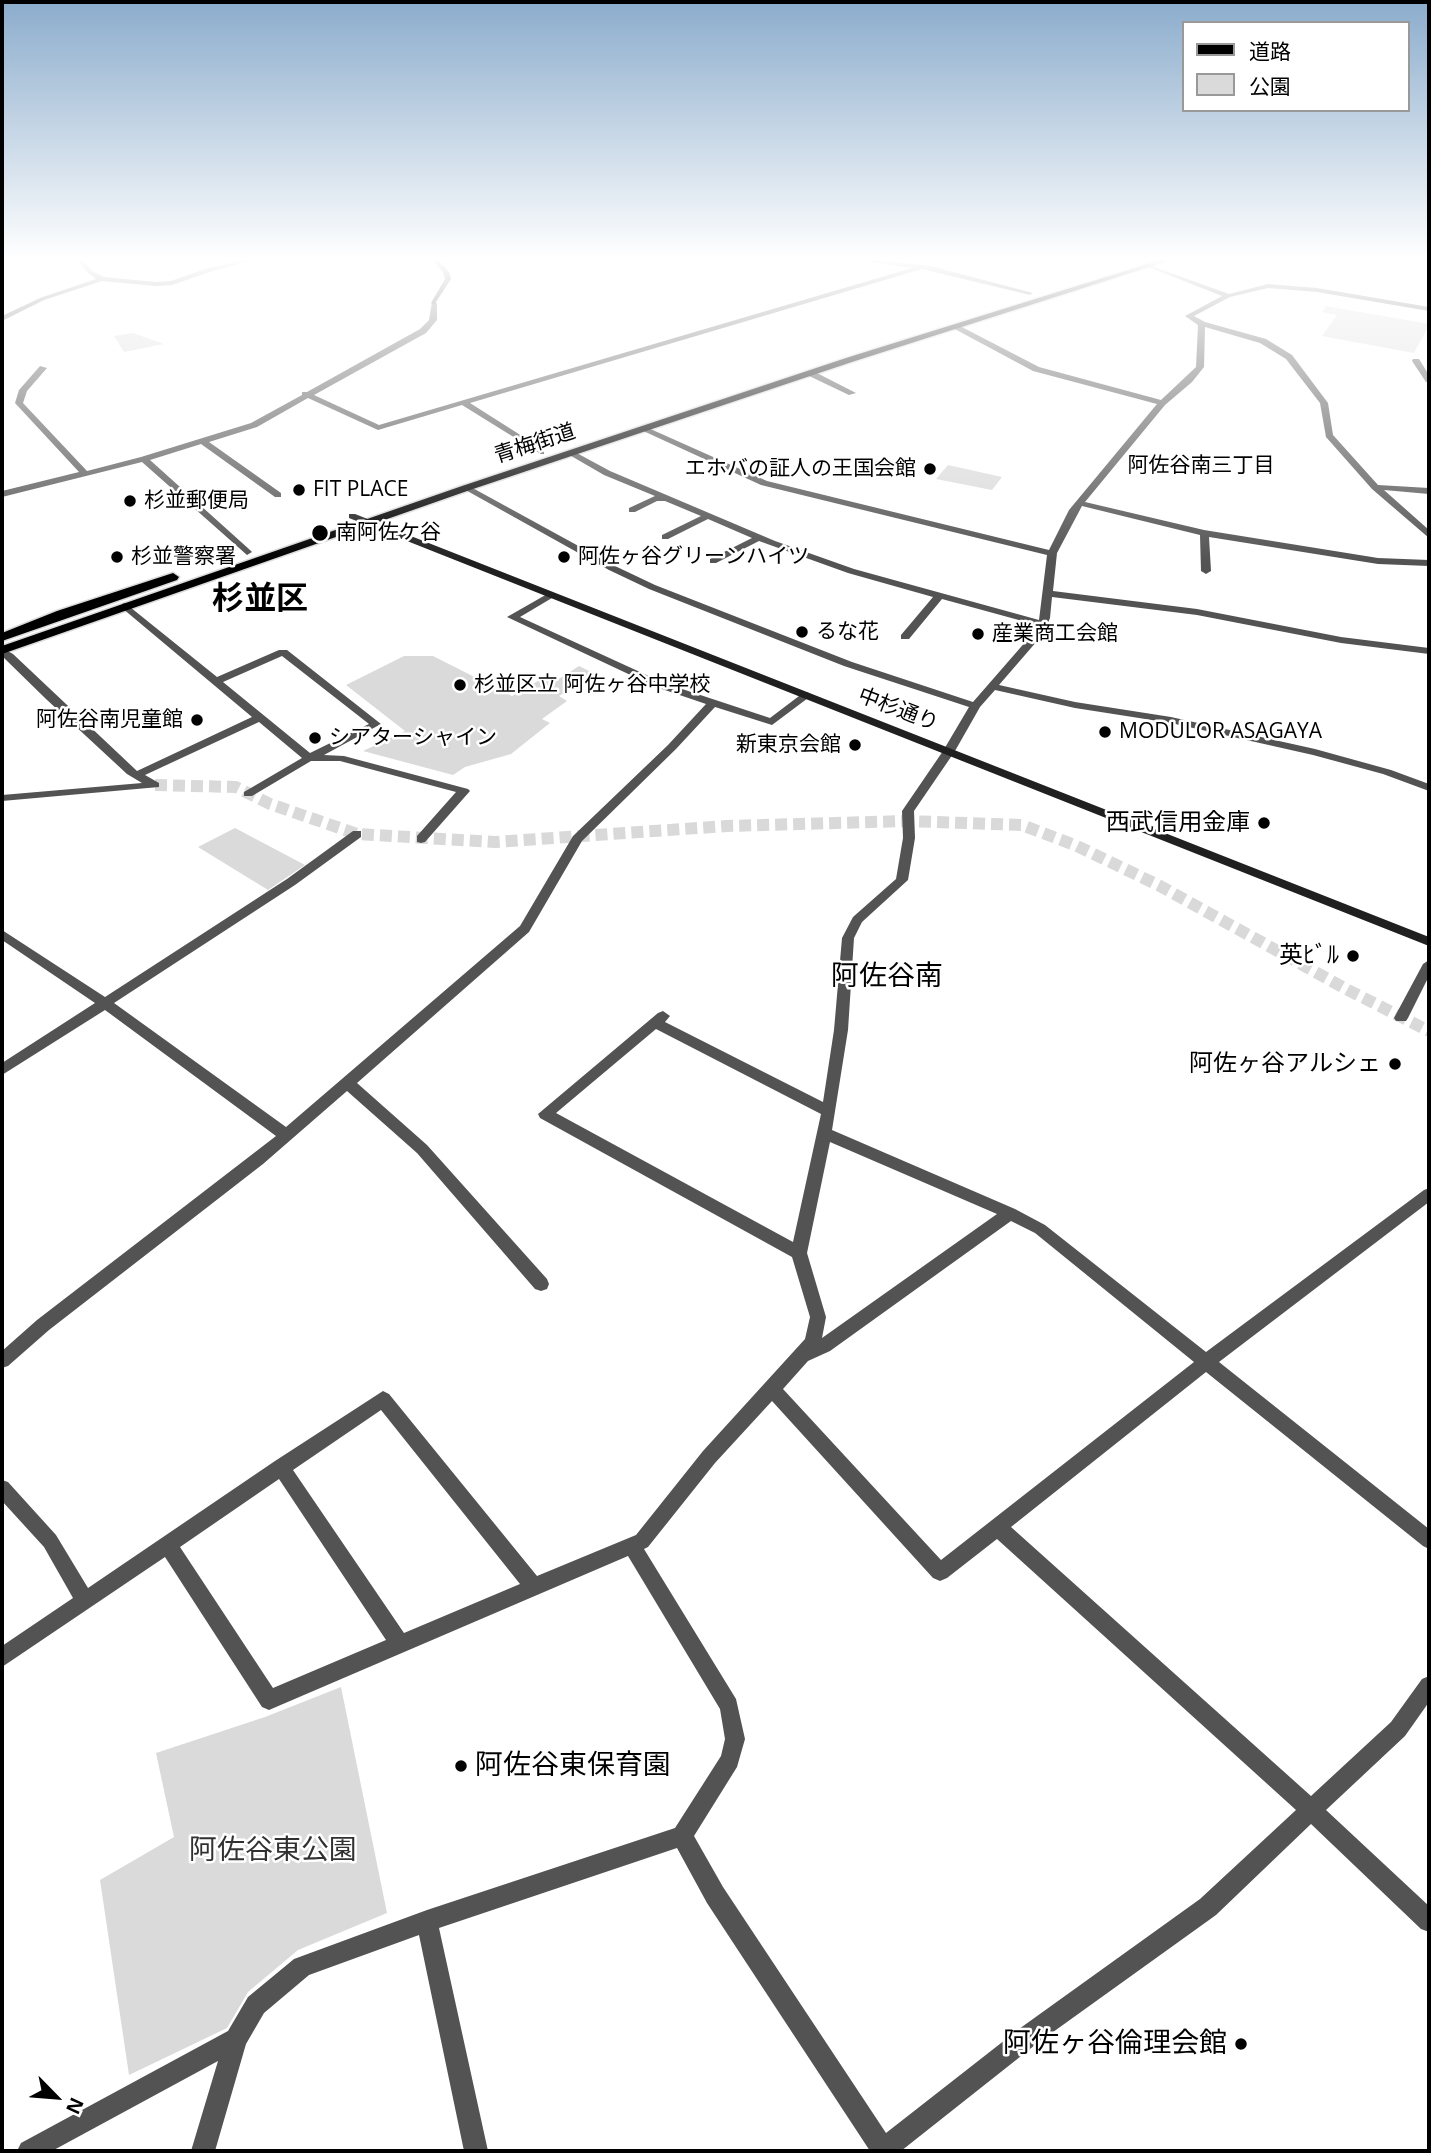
<!DOCTYPE html>
<html>
<head>
<meta charset="utf-8">
<style>
  body { margin:0 }
  #map { position:relative; width:1431px; height:2153px; overflow:hidden; background:#fff; font-family:"Open Sans","Noto Sans JP",sans-serif }
  canvas { display:block }
  .frame { position:absolute; inset:0; border:4px solid #000; pointer-events:none }
  .legend { position:absolute; left:1182px; top:21px; width:228px; height:91px; box-sizing:border-box; background:#fff; border:2px solid #999; margin:0; padding:9px 12px; list-style:none; font-size:21px; color:#000 }
  .legend li { display:flex; align-items:center; gap:14px; height:35px }
  .legend b { width:35px; border:2px solid #999 }
  .north { position:absolute; left:21px; top:2062px; width:70px; height:70px; -webkit-text-stroke:5px #fff; paint-order:stroke; rotate:115deg; font-size:19px; font-weight:700; line-height:28px; text-align:center; color:#000 }
  .north::after { content:''; display:block; margin:auto; width:24px; height:32px; background:#000; clip-path:polygon(50% 0,100% 100%,50% 72%,0 100%) }
</style>
</head>
<body>
<div id="map">
<canvas width="1431" height="2153"></canvas>
<div class="frame"></div>
<ul class="legend">
<li><b style="height:9px;background:#000"></b>道路</li>
<li><b style="height:19px;background:#dadada"></b>公園</li>
</ul>
<div class="north">N</div>
</div>
<script>
const context = document.querySelector('canvas').getContext('2d');
context.lineJoin = 'round';
function fill(path, color) {
  context.fillStyle = color;
  context.fill(path, 'evenodd');
}
function toPath(rows) {
  const path = new Path2D();
  for (const r of rows) {
    path.moveTo(r[0], r[1]);
    for (let i = 2; i < r.length; i += 2) path.lineTo(r[i], r[i + 1]);
  }
  return path;
}
function trace(path, color, width, dash) {
  context.strokeStyle = color;
  context.lineWidth = width;
  context.lineCap = dash ? 'butt' : 'round';
  context.setLineDash(dash || []);
  context.stroke(path);
}
function write(font, color, halo, rows, align = 'center') {
  context.font = font + ' "Open Sans","Noto Sans JP",sans-serif';
  context.lineWidth = 5;
  context.setLineDash([]);
  context.textBaseline = 'middle';
  context.strokeStyle = halo;
  context.fillStyle = color;
  for (const [text, x, y, turn = 0] of rows) {
    context.save();
    context.translate(x, y);
    context.rotate((+turn || 0) * Math.PI / 180);
    context.textAlign = isNaN(turn) ? turn : align;
    if (halo) context.strokeText(text, 0, 0);
    context.fillText(text, 0, 0);
    context.restore();
  }
}
const green = toPath([
  [1326,306,1429,324,1429,325,1414,353,1322,336,1337,315,1322,312],
  [133,333,164,344,124,352,114,336],
  [948,465,1002,477,992,490,936,479],
  [404,656,433,656,512,696,543,678,554,682,579,666,595,674,559,696,567,701,542,719,550,723,511,754,465,767,453,775,363,751,405,731,346,685],
  [235,828,305,865,268,890,198,847],
  [341,1687,387,1913,298,1950,248,1992,227,2028,129,2075,100,1880,174,1837,156,1753,265,1717]
]);
const streetTunnel = toPath([
  [155,785,236,787,270,804,357,834,495,842,727,826,908,821,1022,825,1077,846,1160,886,1348,990,1429,1031]
]);
const street = toPath([
  [78,261,84,261,92,271,104,277,156,282,171,281,205,269,240,261,249,261,209,272,172,285,156,286,102,281,44,300,2,321,2,316,40,298,96,279,88,273,78,261],
  [867,261,883,261,931,266,1033,293,1030,295,922,269,470,403,544,450,544,454,541,454,462,405,378,430,308,398,257,427,209,442,281,493,281,497,275,497,201,444,150,460,250,550,252,552,247,555,142,462,2,497,2,491,79,472,15,403,19,390,40,366,47,368,27,391,23,403,87,471,141,457,251,423,302,395,302,392,307,392,420,329,429,320,432,302,437,303,437,320,426,333,314,395,379,425,912,268,867,261],
  [1146,264,1229,294,1268,284,1317,288,1429,307,1429,311,1317,292,1268,288,1230,297,1194,316,1205,322,1266,339,1292,355,1328,403,1333,435,1378,485,1429,488,1429,494,1384,490,1429,530,1429,538,1372,489,1326,437,1320,403,1286,359,1260,343,1205,327,1204,367,1192,382,1165,405,1085,502,1204,530,1378,558,1429,560,1429,566,1378,564,1209,537,1211,571,1206,574,1201,571,1200,535,1082,506,1057,553,1053,591,1197,609,1341,637,1429,648,1429,654,1341,643,1197,615,1052,597,1050,618,1044,633,999,685,1075,702,1171,717,1315,749,1391,770,1429,784,1429,791,1383,774,1313,755,1171,723,1075,708,995,690,980,707,955,751,914,811,915,838,908,880,862,922,854,938,848,1030,832,1130,1015,1209,1045,1225,1206,1352,1424,1190,1429,1188,1429,1202,1219,1362,1429,1529,1429,1549,1423,1546,1206,1372,1011,1527,1311,1796,1391,1722,1422,1679,1429,1676,1429,1702,1405,1736,1326,1810,1429,1906,1429,1932,1421,1929,1311,1824,1216,1915,1035,2045,901,2151,870,2151,707,1903,677,1848,439,1928,488,2151,464,2151,419,1935,309,1975,264,2013,246,2044,215,2151,191,2151,218,2061,52,2151,17,2151,21,2143,228,2031,248,1997,294,1959,427,1910,675,1828,721,1756,725,1739,720,1709,628,1556,269,1710,262,1707,165,1557,2,1667,2,1646,73,1598,44,1547,2,1501,2,1480,8,1482,56,1535,88,1588,275,1461,383,1391,389,1394,537,1576,636,1535,703,1451,805,1339,810,1317,792,1257,540,1118,538,1114,658,1013,663,1011,670,1016,665,1022,823,1102,834,1030,842,938,853,917,896,879,903,838,902,811,943,751,969,707,844,666,649,589,609,570,462,488,469,486,615,566,655,585,852,662,973,702,1034,632,1037,625,942,599,909,639,901,639,901,635,933,597,848,573,759,541,716,563,710,563,710,559,752,538,708,519,668,539,662,539,662,535,701,516,665,501,657,501,635,512,629,512,629,508,655,496,604,475,566,453,573,451,610,471,775,541,854,569,1039,620,1047,555,761,485,639,429,646,427,767,481,1049,550,1069,510,1157,404,1033,371,951,327,958,325,1039,367,1161,400,1196,367,1198,325,1185,316,1222,296,1146,266,1146,264],
  [656,1029,821,1114,793,1242,556,1113,656,1029],
  [830,1142,997,1214,822,1338,826,1317,807,1253,830,1142],
  [1011,1221,1035,1233,1194,1362,941,1560,783,1389,808,1361,830,1351,1011,1221],
  [772,1401,933,1578,940,1581,947,1578,997,1539,1296,1810,1200,1899,1019,2029,886,2133,723,1887,694,1836,737,1767,745,1739,736,1699,644,1549,648,1547,715,1463,772,1401],
  [381,1410,520,1584,404,1633,293,1470,381,1410],
  [279,1479,386,1640,273,1688,180,1547,279,1479],
  [1413,359,1419,359,1429,375,1429,382,1426,382,1412,361,1413,359],
  [807,371,813,371,856,393,849,395,807,375,807,371],
  [549,593,557,595,520,617,664,683,770,718,803,693,807,692,812,695,772,725,715,707,676,749,582,841,529,932,357,1083,427,1145,547,1279,549,1284,547,1289,541,1291,535,1289,417,1153,347,1091,263,1164,49,1330,8,1366,2,1368,2,1351,37,1320,276,1136,105,1010,2,1075,2,1063,95,1003,2,940,2,930,105,997,287,879,353,831,361,831,361,837,295,885,114,1003,286,1127,520,926,573,836,668,745,706,704,656,687,507,617,549,593],
  [125,603,217,677,279,650,287,650,381,724,324,755,344,756,468,789,470,791,425,842,421,843,417,842,417,836,456,792,340,761,311,761,252,796,244,796,244,792,302,758,259,722,145,775,159,783,159,787,2,801,2,795,142,783,127,774,46,699,2,656,2,648,13,654,137,771,252,717,122,608,122,604,125,603],
  [282,656,369,724,310,753,223,682,282,656],
  [1429,960,1429,976,1408,1018,1406,1021,1396,1021,1394,1018,1423,964,1429,960]
]);
const secondary = toPath([
  [433,261,439,261,449,272,451,279,434,305,431,303,445,279,443,272,433,261],
  [349,514,355,514,1429,937,1429,946,349,518,349,514]
]);
const primary = toPath([
  [1157,261,1168,261,852,362,470,490,2,654,2,646,462,486,846,358,1157,261],
  [173,573,179,577,177,580,2,641,2,633,57,611,173,573]
]);
const markers = [
  [930,469,7,"#000"],
  [299,490,7,"#000"],
  [130,501,7,"#000"],
  [320,533,9,"#000"],
  [117,557,7,"#000"],
  [564,557,7,"#000"],
  [802,632,7,"#000"],
  [978,634,7,"#000"],
  [460,685,7,"#000"],
  [197,720,7,"#000"],
  [1105,732,7,"#000"],
  [315,738,7,"#000"],
  [855,745,7,"#000"],
  [1264,823,7,"#000"],
  [1353,956,7,"#000"],
  [1395,1064,7,"#000"],
  [461,1766,7,"#000"],
  [1241,2044,7,"#000"]
];
const farStreetnames = [
  ["青梅街道",535,444,-18],
  ["中杉通り",898,710,21]
];
const farNeighbourhoodnames = [
  ["阿佐谷南三丁目",1201,466]
];
const farPoinames = [
  ["エホバの証人の王国会館",916,469,"right"],
  ["FIT PLACE",313,490],
  ["杉並郵便局",144,501],
  ["南阿佐ケ谷",336,533],
  ["杉並警察署",131,557],
  ["阿佐ヶ谷グリーンハイツ",578,557],
  ["るな花",816,632],
  ["産業商工会館",992,634],
  ["杉並区立 阿佐ヶ谷中学校",474,685],
  ["阿佐谷南児童館",183,720,"right"],
  ["MODULOR ASAGAYA",1119,732],
  ["シアターシャイン",329,738],
  ["新東京会館",841,745,"right"]
];
const poiNames = [
  ["西武信用金庫",1250,823],
  ["英ﾋﾞﾙ",1339,956],
  ["阿佐ヶ谷アルシェ",1381,1064]
];
const quarterNames = [
  ["阿佐谷南",887,977]
];
const nearPoinames = [
  ["阿佐谷東保育園",475,1766],
  ["阿佐ヶ谷倫理会館",1227,2044,"right"]
];
const nearParknames = [
  ["阿佐谷東公園",273,1851]
];
const farTownnames = [
  ["杉並区",260,600]
];
fill(green, '#dadada');
trace(streetTunnel, '#d9d9d9', 12, [12, 6]);
trace(primary, '#dbdbdb', 3);
fill(street, '#535353');
fill(secondary, '#202020');
fill(primary, '#000');
const sky = context.createLinearGradient(0, 0, 0, 562);
sky.addColorStop(0, '#8baccc');
sky.addColorStop(0.46, '#fff');
sky.addColorStop(1, '#ffffff00');
context.fillStyle = sky;
context.fillRect(0, 0, 1431, 562);
for (const [x, y, r, color] of markers) {
  const dot = new Path2D();
  dot.arc(x, y, r, 0, 2 * Math.PI);
  context.fillStyle = color;
  context.fill(dot);
  trace(dot, '#fff', 2.5);
}
write('21px', '#000', '#fff', farStreetnames);
write('21px', '#000', '#fff', farNeighbourhoodnames);
write('21px', '#000', '#fff', farPoinames, 'left');
write('24px', '#000', '#fff', poiNames, 'right');
write('28px', '#000', '#fff', quarterNames);
write('28px', '#000', '#fff', nearPoinames, 'left');
write('28px', '#313131', '#fff', nearParknames);
write('bold 32px', '#000', '#fff', farTownnames);
</script>
</body>
</html>
